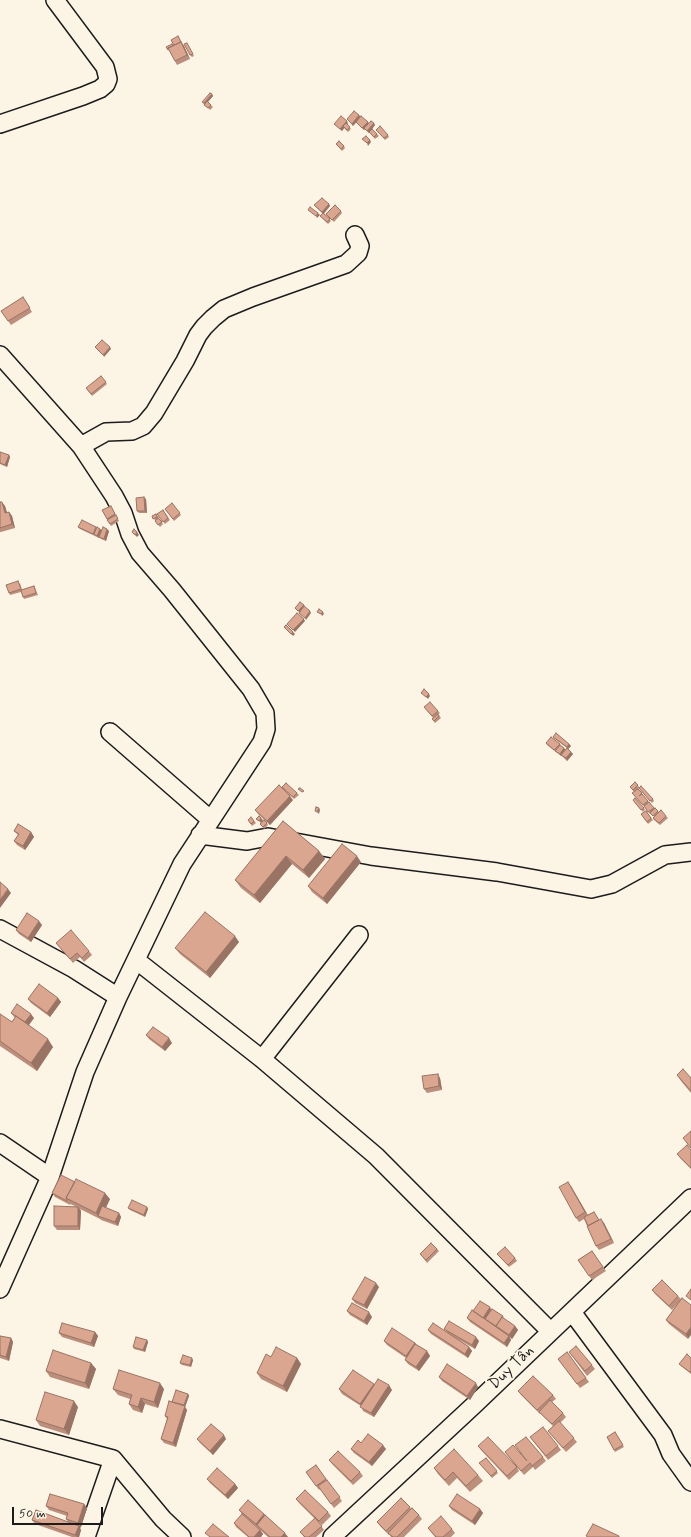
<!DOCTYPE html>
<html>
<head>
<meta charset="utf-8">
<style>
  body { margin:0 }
  #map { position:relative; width:691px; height:1537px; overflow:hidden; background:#fcf5e5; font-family:Mynerve,sans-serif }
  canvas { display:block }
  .scale { position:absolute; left:12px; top:1507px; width:91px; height:18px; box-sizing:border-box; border:2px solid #1c1c1c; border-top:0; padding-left:5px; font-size:12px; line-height:14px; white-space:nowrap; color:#1c1c1c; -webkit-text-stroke:3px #fcf5e5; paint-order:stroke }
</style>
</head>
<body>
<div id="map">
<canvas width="691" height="1537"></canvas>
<div class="scale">50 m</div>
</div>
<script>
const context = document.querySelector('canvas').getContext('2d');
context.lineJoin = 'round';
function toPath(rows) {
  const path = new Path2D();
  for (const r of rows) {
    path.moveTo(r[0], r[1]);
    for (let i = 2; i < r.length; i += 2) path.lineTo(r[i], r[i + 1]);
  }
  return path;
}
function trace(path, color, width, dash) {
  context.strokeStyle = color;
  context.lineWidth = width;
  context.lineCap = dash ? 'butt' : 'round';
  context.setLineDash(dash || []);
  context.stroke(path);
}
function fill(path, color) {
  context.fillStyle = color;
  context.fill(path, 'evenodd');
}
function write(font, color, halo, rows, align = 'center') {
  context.font = font + ' Mynerve,sans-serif';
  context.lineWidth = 4;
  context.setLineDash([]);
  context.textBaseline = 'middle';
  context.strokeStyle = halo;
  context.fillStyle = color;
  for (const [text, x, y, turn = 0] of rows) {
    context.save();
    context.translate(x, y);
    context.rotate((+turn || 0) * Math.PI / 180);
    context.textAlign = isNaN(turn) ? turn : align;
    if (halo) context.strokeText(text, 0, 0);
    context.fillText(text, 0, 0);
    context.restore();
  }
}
const minor = toPath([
  [0,124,83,96,100,89,106,84,108,79,105,67,55,0],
  [0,355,81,446,114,496,123,513,130,534,140,553,172,590,251,689,265,713,266,729,262,742,182,864,118,997,85,1072,50,1177,0,1289],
  [81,446,106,432,132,431,143,426,154,413,185,361,198,335,204,327,213,318,224,309,253,297,346,264,358,253,360,246,355,235],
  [110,732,211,820],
  [200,835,247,841,268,837,371,856,497,872,591,889,612,884,665,855,691,852],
  [0,929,74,969,118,997],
  [136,960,262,1059,376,1156,550,1331],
  [262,1059,359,935],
  [0,1143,50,1177],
  [572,1312,663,1435,671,1454,691,1482],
  [0,1429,113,1459,163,1519,182,1537],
  [86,1537,113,1459],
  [332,1537,473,1406,691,1198]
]);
const wall = toPath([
  [178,36,184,46,190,59,177,65,170,52,166,47,174,45],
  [188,45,194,56,192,57,190,55],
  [212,94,213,96,208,102,213,107,210,110,202,102],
  [360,117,369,123,375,125,372,129,379,136,375,139,369,132,369,133,365,129,364,130,356,122,353,126,347,119],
  [348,123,347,124,351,129,348,132,344,128,342,131,334,124],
  [376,130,388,135,389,137,385,140],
  [336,144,344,146,345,148,342,151],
  [329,204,330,206,324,214,331,221,328,224,320,216,323,214,314,205],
  [341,211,342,213,334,222,326,214],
  [23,297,32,312,11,325,1,311],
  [101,376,107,384,92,396,86,388],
  [0,452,9,455,10,457,7,467,0,464],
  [146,499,147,513,139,513,137,511],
  [0,502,5,506,7,512,9,512,12,516,15,528,1,532,0,532],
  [172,503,181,515,174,521,165,509],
  [112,508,119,521,111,526,102,510],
  [163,510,170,520,165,524,157,514],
  [156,514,163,524,160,527,152,516],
  [78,527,96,527,102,530,109,531,106,541,101,539,99,537,101,534,99,538,80,529],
  [20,583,22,590,34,586,35,588,38,595,24,599,23,597,21,592,10,595,9,593],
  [424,707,438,711,440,713,438,714,441,718,435,723,432,719,433,718],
  [553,737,569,744,571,746,568,749,573,754,567,761,562,756,561,756,556,752,547,745,546,743,561,746,565,750,567,748,555,739],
  [635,782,639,787,653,799,654,801,652,803,639,788,638,789,654,809,655,808,659,812,666,816,668,818,660,825,654,820,653,818,654,817,651,813,650,814,644,806,632,793,634,792,630,787],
  [282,787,297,793,299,795,294,799],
  [293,800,270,825,258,814,255,810],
  [634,802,644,808,645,810,643,812],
  [646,811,653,820,648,824,641,814],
  [251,817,256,823,252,826,248,820],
  [283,821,319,851,325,859,309,878,292,864,260,903,241,888,235,880],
  [267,823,268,825,264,829,260,824],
  [14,831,31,832,34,837,25,850,17,845,14,841,18,835],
  [361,862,327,904,312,892,308,886],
  [42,925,31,942,19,934,16,930],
  [239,942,210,978,180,954,175,948],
  [56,943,89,951,92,955,84,962,80,957,73,963],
  [58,998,61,1002,50,1017,31,1003,28,999],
  [11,1013,34,1018,29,1025,53,1047,37,1071,0,1046,0,1014,12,1022,15,1018],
  [146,1035,172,1043,165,1051,149,1039],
  [677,1075,691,1078,691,1093,681,1081],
  [440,1078,442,1090,427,1093,424,1089],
  [691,1150,691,1169,680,1158,677,1154],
  [571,1186,588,1215,594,1212,599,1220,604,1223,614,1243,599,1250,596,1246,584,1219,579,1222,576,1218],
  [52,1193,110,1199,106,1208,119,1213,121,1217,118,1226,101,1220,100,1219,80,1209,81,1211,80,1230,57,1230,54,1226,75,1206,70,1204,70,1205,55,1197],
  [147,1207,148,1209,145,1217,130,1210,128,1208],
  [437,1249,439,1251,427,1263,420,1254],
  [592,1251,606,1271,592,1280,578,1260],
  [497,1254,515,1258,517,1261,509,1267],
  [379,1287,367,1309,355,1303,352,1299],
  [652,1290,678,1296,681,1299,688,1339,669,1324,666,1320,679,1302,672,1310,655,1294],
  [491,1309,503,1316,504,1319,515,1326,518,1330,512,1339,509,1337,511,1340,507,1347,470,1322,467,1318,473,1311],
  [485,1319,487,1321,498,1328],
  [347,1311,372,1317,367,1325,350,1315],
  [444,1329,479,1341,475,1349,452,1336,469,1347,472,1351,468,1358,431,1334,428,1330,447,1332],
  [95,1332,98,1336,94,1347,62,1337,59,1333],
  [0,1336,11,1338,13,1342,9,1361,0,1358],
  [147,1340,148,1342,145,1352,134,1349,133,1347],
  [384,1341,415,1343,416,1344,427,1351,430,1356,419,1371,408,1364,405,1360,406,1358,387,1345],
  [567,1352,589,1382,580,1388,558,1359],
  [569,1352,592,1365,595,1369,587,1376],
  [271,1357,297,1358,301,1364,287,1392,261,1379,257,1373],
  [691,1358,691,1374,681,1366,679,1364],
  [193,1360,191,1367,182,1365,180,1363],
  [91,1363,96,1369,89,1389,50,1377,46,1371],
  [439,1377,478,1387,470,1400,442,1381],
  [113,1389,164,1389,158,1408,145,1404,142,1413,133,1410,129,1404,130,1399,118,1395],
  [339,1389,392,1390,374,1417,363,1411,361,1406,342,1394],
  [518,1391,553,1395,556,1399,552,1402,563,1413,566,1417,560,1423,577,1442,566,1452,548,1431,553,1426,541,1414,540,1414,521,1395],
  [188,1394,189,1396,185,1407,187,1410,176,1447,164,1443,161,1439,167,1419,165,1416,173,1402,172,1402],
  [78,1407,69,1435,40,1426,36,1420],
  [615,1432,624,1447,615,1452,607,1437],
  [530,1437,558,1446,561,1450,548,1460],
  [197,1439,226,1439,213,1455,200,1443],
  [361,1443,386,1449,372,1466,354,1453,351,1449],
  [478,1446,517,1467,519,1471,509,1480,481,1450],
  [505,1452,525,1459,543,1457,546,1461,535,1470,533,1467,524,1475],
  [486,1458,498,1473,492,1478,481,1465],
  [329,1460,360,1472,363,1476,353,1485,332,1464],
  [316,1465,342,1501,334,1508,320,1489,319,1490,306,1472],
  [434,1468,478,1475,483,1481,470,1492,457,1478,449,1486,438,1474],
  [207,1479,235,1484,238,1488,228,1499,210,1483],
  [296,1499,328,1512,331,1516,322,1525,318,1521,324,1530,316,1537,304,1537,300,1532,315,1519,299,1503],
  [84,1504,87,1508,81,1527,79,1526,81,1530,79,1537,72,1537,35,1524,32,1520,68,1522,66,1519,67,1516,49,1510,46,1506],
  [449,1506,480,1509,483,1513,475,1525,452,1510],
  [410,1507,411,1509,419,1515,422,1519,404,1537,391,1537,389,1534,389,1535,380,1526,377,1522],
  [239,1510,264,1514,288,1537,268,1537,242,1514],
  [234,1523,260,1530,263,1534,261,1537,248,1537,236,1527],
  [428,1528,452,1529,455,1533,451,1537,435,1537]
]);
const shadedWall = toPath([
  [181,42,184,46,190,59,187,55],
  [212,94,213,96,205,105,204,103],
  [359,115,361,117,353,126,352,124],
  [347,121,348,123,342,131,340,129],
  [368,122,369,124,364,130,362,128],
  [374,123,375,125,369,133,367,131],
  [370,140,371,142,368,146,367,143],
  [329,204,330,206,323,214,322,212],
  [318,213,320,215,317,218,316,216],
  [110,347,111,349,104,357,103,355],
  [9,455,10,457,7,467,5,465],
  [144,497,146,499,147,513,145,511],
  [2,502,5,506,8,517,5,513],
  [9,512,12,516,15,528,12,524],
  [100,529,102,531,99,538,97,536],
  [107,529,109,531,106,541,104,539],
  [137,532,139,535,137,537,135,535],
  [304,605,305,607,300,613,298,611],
  [310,611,311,613,306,620,305,618],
  [323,612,324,614,322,616,321,614],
  [304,619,305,621,295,632,293,630],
  [293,632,295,634,293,636,291,634],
  [429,694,430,696,428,699,426,697],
  [569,744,571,746,568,749,567,747],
  [564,748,566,750,561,756,560,754],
  [571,752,573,754,567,761,566,758],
  [290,796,293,800,270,825,267,821],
  [319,808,320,810,319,814,317,812],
  [261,818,263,820,261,823,259,821],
  [31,832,34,837,25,850,23,846],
  [319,851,325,859,309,878,303,870],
  [286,856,292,864,260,903,254,895],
  [357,856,361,862,327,904,323,898],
  [8,889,11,893,0,908,0,900],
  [39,921,42,925,31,942,28,938],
  [235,936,239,942,210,978,206,972],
  [58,998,61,1002,50,1017,47,1013],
  [31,1014,34,1018,28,1026,25,1022],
  [169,1038,172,1043,165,1051,162,1047],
  [48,1039,53,1047,37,1071,31,1063],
  [438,1074,440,1078,442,1090,439,1086],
  [568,1182,571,1186,588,1216,585,1212],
  [105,1193,110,1199,101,1217,98,1216,100,1219,96,1213],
  [78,1207,81,1211,80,1230,78,1226],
  [147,1207,148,1209,145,1217,144,1215],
  [119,1213,121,1217,118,1226,115,1222],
  [601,1219,604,1223,614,1243,611,1239],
  [376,1283,379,1287,367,1309,364,1305],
  [490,1307,491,1309,485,1320,483,1318],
  [369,1312,372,1317,367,1325,364,1321],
  [515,1326,518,1330,512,1339,509,1335],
  [691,1327,691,1335,688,1339,686,1334],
  [95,1332,98,1336,94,1347,91,1343],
  [509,1336,511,1340,507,1347,504,1343],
  [476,1337,479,1341,475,1349,472,1345],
  [11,1338,13,1342,9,1361,6,1357],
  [147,1340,148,1342,145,1352,143,1350],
  [415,1343,418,1347,409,1360,406,1356],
  [469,1347,472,1351,468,1358,465,1354],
  [427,1351,430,1356,419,1371,416,1367],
  [192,1358,193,1360,191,1367,190,1365],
  [297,1358,301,1364,287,1392,283,1386],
  [91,1363,96,1369,89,1389,85,1383],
  [160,1383,164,1389,158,1408,154,1402],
  [476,1383,478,1387,470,1400,467,1396],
  [374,1384,377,1388,363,1408,360,1404],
  [389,1385,392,1390,374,1417,371,1413],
  [188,1394,189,1396,185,1407,187,1410,176,1447,173,1443],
  [141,1398,145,1404,142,1413,138,1407],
  [74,1401,78,1407,69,1435,64,1429],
  [224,1435,226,1439,213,1455,210,1451],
  [383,1445,386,1449,372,1466,369,1462],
  [235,1484,238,1488,228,1499,225,1495],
  [84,1504,87,1508,81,1527,78,1523],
  [480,1509,483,1513,475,1525,472,1521],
  [264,1514,267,1518,257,1526,256,1524],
  [79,1526,81,1530,79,1537,77,1537,75,1535],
  [260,1530,263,1534,261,1537,254,1537],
  [285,1533,288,1537,281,1537]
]);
const building = toPath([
  [178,36,181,42,174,45,171,40,178,36],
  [181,42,187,55,175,61,168,48,181,42],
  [187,43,193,54,190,55,184,44,187,43],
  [172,44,173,46,168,48,168,50,166,47,172,44],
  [210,93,212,94,204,103,202,102,210,93],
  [207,101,211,105,208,108,204,105,207,101],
  [354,111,359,115,352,124,347,119,354,111],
  [341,116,347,121,340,129,334,124,341,116],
  [361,116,368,122,362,128,356,122,361,116],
  [371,121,374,123,367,131,364,128,371,121],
  [346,123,350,127,347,130,343,126,346,123],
  [380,126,388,135,384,138,376,130,380,126],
  [372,129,377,134,374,137,369,132,372,129],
  [366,136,370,140,367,143,362,139,366,136],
  [339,141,344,146,341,149,336,144,339,141],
  [322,198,329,204,322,212,314,205,322,198],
  [335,205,341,211,332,220,326,214,335,205],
  [310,207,318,213,316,216,308,210,310,207],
  [323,213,330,219,327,222,320,216,323,213],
  [23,297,30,308,8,321,1,311,23,297],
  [102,340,110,347,103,355,95,347,102,340],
  [101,376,106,382,91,394,86,388,101,376],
  [0,452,9,455,5,465,0,463,0,452],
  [144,497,145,511,137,511,136,498,144,497],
  [0,502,2,502,5,513,9,512,12,524,0,528,0,502],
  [172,503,180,513,173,519,165,509,172,503],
  [111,506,115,514,107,519,102,510,111,506],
  [163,510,168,518,163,522,157,514,163,510],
  [156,514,157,517,153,519,152,516,156,514],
  [116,515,118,519,110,524,107,520,116,515],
  [158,518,162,522,158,525,155,521,158,518],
  [82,520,96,527,93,534,78,527,82,520],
  [97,527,100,529,97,536,94,534,97,527],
  [103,527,107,529,104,539,99,537,103,527],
  [134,529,137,532,135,535,132,532,134,529],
  [18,581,21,589,9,593,6,585,18,581],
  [34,586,36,593,23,597,21,590,34,586],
  [300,602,304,605,298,611,295,608,300,602],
  [304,606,310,611,305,618,299,613,304,606],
  [319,609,323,612,321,614,317,612,319,609],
  [297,613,304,619,293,630,287,624,297,613],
  [286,625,293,632,291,634,284,627,286,625],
  [424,689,429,694,426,697,421,693,424,689],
  [430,702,438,711,432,716,424,707,430,702],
  [438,714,439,716,434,721,432,719,438,714],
  [556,733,569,744,567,747,553,737,556,733],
  [551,737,560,744,554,750,546,743,551,737],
  [560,745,564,748,560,754,555,751,560,745],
  [567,748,571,752,566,758,561,755,567,748],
  [635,782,638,785,633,790,630,787,635,782],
  [286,783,297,793,293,797,282,787,286,783],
  [279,785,290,796,267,821,255,810,279,785],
  [641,786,653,799,650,801,639,788,641,786],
  [300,788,304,791,302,792,298,789,300,788],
  [638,789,642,793,639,796,642,794,648,801,643,805,632,793,638,789],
  [635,798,644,808,641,810,633,800,635,798],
  [649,802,654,808,648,812,644,806,649,802],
  [316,807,319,808,317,812,315,811,316,807],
  [655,808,658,811,653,816,650,813,655,808],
  [661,810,666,816,659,823,653,818,661,810],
  [646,811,651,818,647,822,641,814,646,811],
  [259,816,261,818,259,821,256,819,259,816],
  [251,817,254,821,251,824,248,820,251,817],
  [264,820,267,823,263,827,260,824,264,820],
  [283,821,319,851,303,870,286,856,254,895,235,880,283,821],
  [18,824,31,832,23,846,14,841,19,834,14,831,18,824],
  [342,844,357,856,323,898,308,886,342,844],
  [0,882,8,889,0,900,0,882],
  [205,912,235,936,206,972,175,948,205,912],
  [27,913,39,921,28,938,16,930,27,913],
  [71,930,89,951,82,958,77,953,70,959,56,943,71,930],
  [39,984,58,998,47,1013,28,999,39,984],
  [17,1004,31,1014,25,1022,16,1016,11,1013,17,1004],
  [0,1014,12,1022,16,1016,48,1039,31,1063,0,1041,0,1014],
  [153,1027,169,1038,162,1047,146,1035,153,1027],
  [683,1069,691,1078,691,1091,677,1075,683,1069],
  [438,1074,439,1086,424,1089,422,1076,438,1074],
  [691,1131,691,1148,683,1138,691,1131],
  [687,1145,691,1150,691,1168,677,1154,687,1145],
  [61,1175,75,1182,66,1198,67,1200,67,1201,52,1193,61,1175],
  [76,1179,105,1193,96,1213,66,1198,76,1179],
  [568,1182,585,1212,576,1218,559,1187,568,1182],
  [132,1200,147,1207,144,1215,128,1208,132,1200],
  [54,1206,78,1207,78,1226,54,1226,54,1206],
  [102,1206,119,1213,115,1222,98,1216,102,1206],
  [594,1212,599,1220,588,1226,584,1217,594,1212],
  [601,1219,611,1239,596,1246,587,1226,601,1219],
  [431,1243,437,1249,426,1260,420,1254,431,1243],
  [505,1247,515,1258,508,1265,497,1254,505,1247],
  [592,1251,603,1267,589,1276,578,1260,592,1251],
  [365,1277,376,1283,364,1305,352,1299,365,1277],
  [662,1280,678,1296,669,1306,652,1290,662,1280],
  [691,1289,691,1300,686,1296,691,1289],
  [682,1298,691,1305,691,1327,686,1334,666,1320,682,1298],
  [480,1301,490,1307,483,1318,473,1311,480,1301],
  [352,1303,369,1312,364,1321,347,1311,352,1303],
  [492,1309,503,1316,496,1326,485,1319,492,1309],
  [472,1310,509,1336,504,1343,467,1318,472,1310],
  [502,1317,515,1326,509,1335,496,1326,502,1317],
  [449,1321,476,1337,472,1345,444,1329,449,1321],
  [62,1323,95,1332,91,1343,59,1333,62,1323],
  [433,1323,469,1347,465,1354,428,1330,433,1323],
  [392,1328,415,1343,406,1356,384,1341,392,1328],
  [0,1336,11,1338,6,1357,0,1355,0,1336],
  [136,1337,147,1340,143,1350,133,1347,136,1337],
  [415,1344,427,1351,416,1367,405,1360,415,1344],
  [576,1346,592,1365,585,1371,569,1352,576,1346],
  [276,1347,297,1358,283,1386,257,1373,266,1354,271,1357,276,1347],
  [53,1350,91,1363,85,1383,46,1371,53,1350],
  [567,1352,586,1378,577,1384,558,1359,567,1352],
  [687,1354,691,1358,691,1371,690,1372,679,1364,687,1354],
  [183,1355,192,1358,190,1365,180,1363,183,1355],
  [447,1364,476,1383,467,1396,439,1377,447,1364],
  [119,1370,160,1383,154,1402,141,1398,138,1407,129,1404,132,1395,113,1389,119,1370],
  [353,1370,374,1384,360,1404,339,1389,353,1370],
  [533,1376,553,1395,537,1410,518,1391,533,1376],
  [378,1379,389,1385,371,1413,360,1407,378,1379],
  [176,1390,188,1394,184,1405,172,1402,176,1390],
  [45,1392,74,1401,64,1429,36,1420,45,1392],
  [550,1400,563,1413,552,1424,539,1412,550,1400],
  [169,1401,185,1406,173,1443,161,1439,168,1417,165,1416,169,1401],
  [559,1421,574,1438,563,1448,548,1431,559,1421],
  [211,1424,224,1435,210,1451,197,1439,211,1424],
  [543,1427,558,1446,546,1456,530,1437,543,1427],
  [615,1432,623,1445,614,1450,607,1437,615,1432],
  [368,1434,383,1445,369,1462,351,1449,358,1440,361,1443,368,1434],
  [488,1437,517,1467,507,1476,478,1446,488,1437],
  [526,1437,543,1457,532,1466,530,1463,521,1471,505,1452,513,1445,527,1461,515,1445,526,1437],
  [454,1449,478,1475,466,1486,453,1472,445,1480,434,1468,454,1449],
  [338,1451,360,1472,351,1481,329,1460,338,1451],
  [486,1458,497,1471,491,1476,479,1463,486,1458],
  [316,1465,326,1479,316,1486,306,1472,316,1465],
  [217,1468,235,1484,225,1495,207,1479,217,1468],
  [327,1480,340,1497,331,1504,318,1486,327,1480],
  [305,1490,328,1512,319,1521,296,1499,305,1490],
  [50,1494,84,1504,78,1523,66,1519,68,1513,46,1506,50,1494],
  [457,1494,480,1509,472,1521,449,1506,457,1494],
  [401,1498,410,1507,386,1531,377,1522,401,1498],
  [248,1500,264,1514,256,1524,239,1510,248,1500],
  [412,1508,419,1515,397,1537,393,1537,388,1533,412,1508],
  [36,1510,79,1526,75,1535,32,1520,36,1510],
  [242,1514,260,1530,254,1537,249,1537,234,1523,242,1514],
  [265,1515,285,1533,281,1537,270,1537,257,1525,265,1515],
  [441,1516,452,1529,443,1537,436,1537,428,1528,441,1516],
  [315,1518,322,1526,309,1537,305,1537,300,1532,315,1518],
  [213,1524,229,1537,210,1537,205,1533,213,1524],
  [593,1524,619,1536,619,1537,588,1537,586,1536,593,1524]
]);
const streetNames = [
  ["Duy Tân",512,1368,-44]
];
trace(minor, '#1c1c1c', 20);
trace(minor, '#fcf5e5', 17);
fill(wall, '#bc8f7c');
fill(shadedWall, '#997465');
fill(building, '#dba690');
trace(building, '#997465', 1);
write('16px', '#1c1c1c', '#fcf5e5', streetNames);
</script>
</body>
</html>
